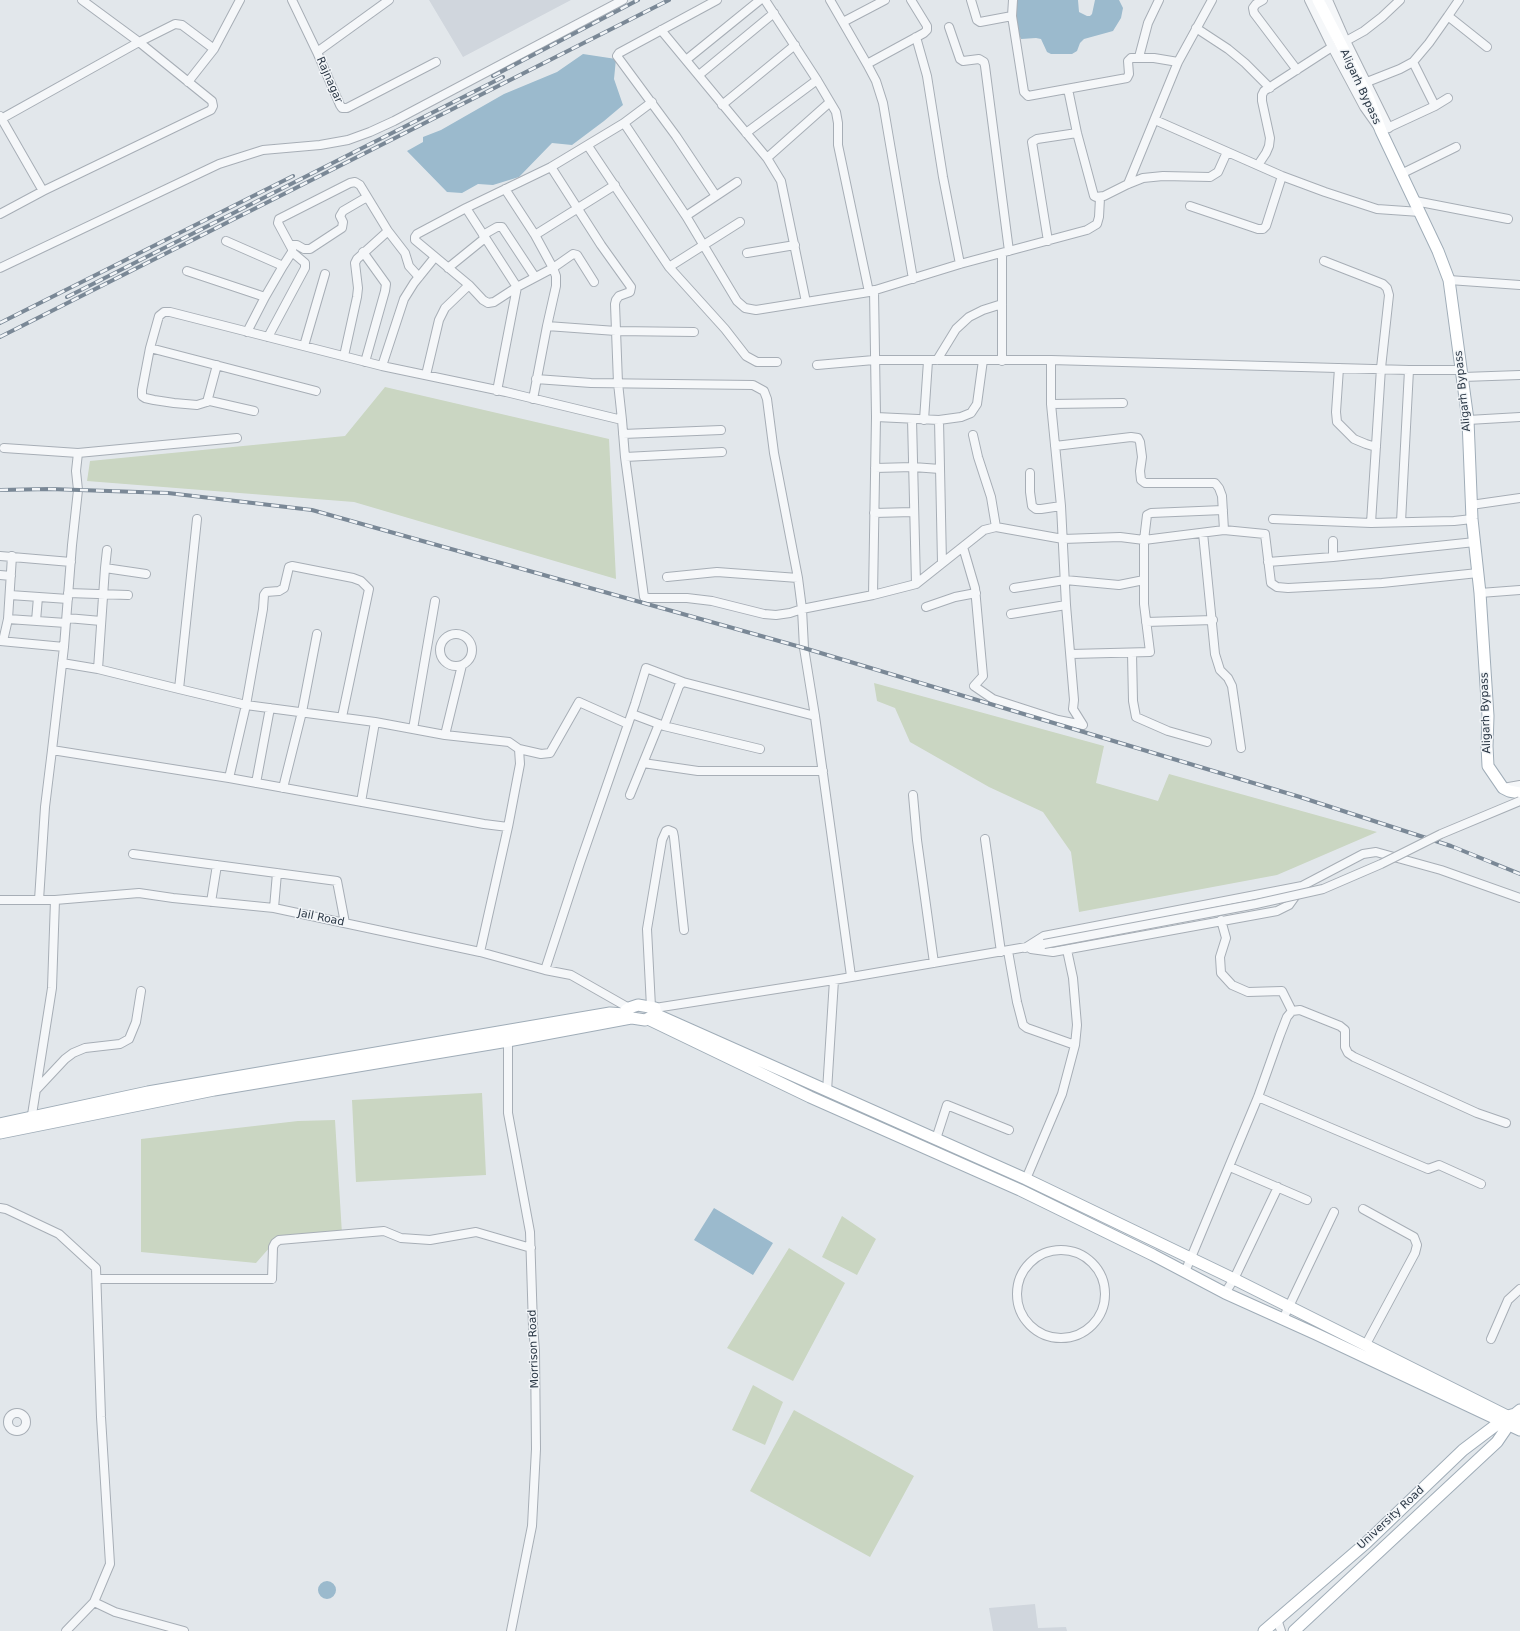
<!DOCTYPE html>
<html>
<head>
<meta charset="utf-8">
<style>
  body { margin:0 }
  canvas { display:block; background:#e2e7eb }
</style>
</head>
<body>
<canvas width="1520" height="1631"></canvas>
<script>
const context = document.querySelector('canvas').getContext('2d');
context.lineJoin = 'round';
function fill(path, color) {
  context.fillStyle = color;
  context.fill(path, 'evenodd');
}
function toPath(rows) {
  const path = new Path2D();
  for (const r of rows) {
    if (r.length === 3) {
      path.moveTo(r[0] + r[2], r[1]);
      path.arc(r[0], r[1], r[2], 0, 2 * Math.PI);
      continue;
    }
    path.moveTo(r[0], r[1]);
    for (let i = 2; i < r.length; i += 2) path.lineTo(r[i], r[i + 1]);
  }
  return path;
}
function trace(path, color, width, dash) {
  context.strokeStyle = color;
  context.lineWidth = width;
  context.lineCap = dash ? 'butt' : 'round';
  context.setLineDash(dash || []);
  context.stroke(path);
}
function write(font, color, halo, rows, align = 'center') {
  context.font = font + ' "DejaVu Sans",sans-serif';
  context.lineWidth = 3;
  context.setLineDash([]);
  context.textBaseline = 'middle';
  context.strokeStyle = halo;
  context.fillStyle = color;
  for (const [text, x, y, turn = 0] of rows) {
    context.save();
    context.translate(x, y);
    context.rotate((+turn || 0) * Math.PI / 180);
    context.textAlign = isNaN(turn) ? turn : align;
    if (halo) context.strokeText(text, 0, 0);
    context.fillText(text, 0, 0);
    context.restore();
  }
}
const built = toPath([
  [429,0,571,0,463,57],
  [1035,1604,1038,1628,1066,1627,1067,1631,993,1631,989,1608]
]);
const green = toPath([
  [385,387,609,439,616,579,354,502,87,481,90,461,345,436],
  [874,683,1104,746,1096,783,1158,801,1169,774,1377,832,1277,875,1079,912,1071,852,1043,812,989,787,910,742,895,708,877,701],
  [482,1093,486,1175,356,1182,352,1100],
  [335,1120,342,1234,278,1238,256,1263,141,1252,141,1139,298,1121],
  [842,1216,876,1239,857,1275,822,1257],
  [789,1248,845,1283,793,1381,727,1348],
  [753,1385,783,1402,765,1445,732,1430],
  [794,1410,914,1476,870,1557,750,1491]
]);
const water = toPath([
  [1015,0,1078,0,1079,12,1087,16,1090,16,1092,14,1095,0,1119,0,1123,8,1121,18,1113,31,1084,39,1080,43,1077,51,1072,54,1051,54,1047,52,1041,39,1036,38,1021,39,1017,31],
  [583,54,616,59,614,79,623,105,604,121,572,145,552,143,519,177,493,185,478,184,462,193,447,192,407,151,423,142,423,137,441,130,504,94,557,72],
  [714,1208,773,1243,753,1275,694,1240],
  [327,1590,9]
]);
const minor = toPath([
  [292,0,317,52,340,105,342,108,347,108,436,62],
  [765,0,817,80,836,112,838,123,838,145,869,292],
  [830,0,867,64,876,81,883,103,913,279],
  [971,0,977,20,980,22,1012,16],
  [1013,0,1012,16,1024,92,1028,96,1127,78,1129,74,1128,61,1131,58,1154,58,1178,62],
  [1263,0,1256,4,1253,8,1254,13,1297,70],
  [1309,0,1332,47,1364,107,1381,131,1435,106,1448,98],
  [1328,0,1346,41,1389,128],
  [1448,16,1459,0],
  [843,22,885,0],
  [949,27,960,59,963,61,979,59,984,62,985,66,1009,251],
  [1196,28,1228,49,1245,63,1270,88],
  [661,30,767,158,781,181,806,302],
  [916,37,927,76,943,177,960,264],
  [1346,41,1364,31,1382,17,1400,0],
  [317,52,389,0],
  [1139,57,1148,23,1159,0],
  [686,60,760,0],
  [1413,62,1435,106],
  [867,64,924,33,927,30,927,26,911,0],
  [699,75,774,13],
  [188,82,214,49,240,0],
  [1367,82,1400,69,1413,62,1429,43,1448,16,1487,47],
  [1068,89,1077,133,1094,196,1096,197,1104,196,1128,184,1143,178,1163,176,1210,177,1218,172,1227,152],
  [722,105,795,45],
  [0,116,43,191],
  [1,119,139,42,175,24,182,25,214,49],
  [1155,120,1282,176,1325,192,1377,209,1420,212],
  [624,123,686,216,737,301,745,308,756,310,869,292,960,264,1087,230,1097,224,1099,217,1100,198],
  [746,133,817,80],
  [588,146,669,267,725,329,746,356,757,362,777,362],
  [767,158,830,102],
  [1258,165,1266,153,1269,146,1270,138,1262,101,1262,95,1264,91,1332,47],
  [551,167,601,245,631,287,630,292,619,296,616,300,615,304,618,383,622,420],
  [1401,174,1456,147],
  [1128,184,1178,62,1212,0],
  [505,189,535,235,553,268,556,276,556,286,547,326,533,399],
  [716,196,676,136,617,56,619,53,717,0],
  [1415,201,1508,219],
  [1190,206,1258,229,1263,229,1266,226,1282,176],
  [466,208,517,287,497,391],
  [0,214,43,191,211,110,213,106,212,101,139,42,82,0],
  [686,216,737,182],
  [388,231,405,253,409,266,419,277],
  [483,235,497,227,502,227,535,277],
  [535,235,615,185],
  [226,241,283,266,265,297,247,332],
  [1048,241,1032,142,1037,139,1077,133],
  [291,245,297,245,304,249,310,249,342,228,343,222,340,216,343,211,367,197],
  [363,252,386,284,385,291,365,362],
  [747,253,795,245],
  [283,266,292,252,292,249,278,223,279,219,350,183,355,182,360,185,388,231,357,259,355,263,358,288,357,297,344,356],
  [669,267,740,222],
  [0,268,219,164,263,150,320,145,348,140,370,132,394,121,623,0],
  [448,268,485,238],
  [187,271,265,297],
  [1449,280,1520,285],
  [594,282,577,255,573,254,553,268,517,287,494,302,488,303,483,300,469,285,415,240,415,237,417,234,466,208,551,167,624,123,652,102],
  [547,326,616,331,694,332],
  [268,337,305,268,305,263,292,252],
  [304,346,325,274],
  [150,348,316,391],
  [937,360,956,329,969,317,983,310,1002,304],
  [1002,361,1002,253],
  [817,365,874,360,1051,360,1409,370,1461,370],
  [382,366,404,299,414,283,435,257],
  [1339,368,1336,412,1337,422,1354,439,1366,444,1376,447],
  [426,375,439,320,445,308,469,285],
  [1463,377,1520,375],
  [536,379,591,383,753,385,764,391,767,399,774,453,798,578,802,609,804,648,815,716,851,976],
  [207,402,217,365],
  [1051,404,1123,403],
  [254,411,210,401,197,405,174,403,154,400,145,398,142,396,142,390,150,348,159,316,164,312,170,312,382,366,506,392,622,420,625,457,644,597,648,598,687,598,712,601,764,614,776,615,790,613,802,609,873,595,916,584,984,530,996,527,1063,539,1120,537,1144,540,1224,530],
  [876,417,939,420,961,417,971,413,977,404,983,360],
  [912,419,916,584],
  [924,420,928,361],
  [939,420,942,563],
  [1468,420,1520,417],
  [623,434,721,430],
  [973,435,978,457,991,497,996,527],
  [1055,446,1131,437,1138,438,1140,442,1142,457,1140,471,1141,480,1145,483,1215,483,1219,488,1222,496,1224,530,1265,534,1271,583,1277,587,1288,588,1382,583,1478,573],
  [4,448,78,453,237,438],
  [625,457,722,452],
  [875,468,913,467,940,469],
  [1030,473,1030,492,1032,506,1036,509,1041,509,1061,506],
  [1471,505,1520,498],
  [874,513,913,512],
  [197,519,179,689,246,705,375,722,445,735,509,742,519,749,520,764,508,827,480,952],
  [1273,519,1371,523,1381,368,1389,295,1387,288,1383,284,1324,261],
  [1401,522,1409,370],
  [1371,523,1454,521,1472,519],
  [1203,533,1215,654,1220,670,1228,678,1232,686,1241,748],
  [1333,541,1333,557,1475,542],
  [963,547,975,588,983,676,974,686,993,699,1058,720,1083,725,1073,709,1074,700,1066,605,1061,506,1051,404,1051,360],
  [0,556,71,562],
  [1268,562,1333,557],
  [105,568,146,574],
  [0,575,11,576],
  [667,577,717,572,798,578],
  [1014,588,1065,580,1119,585,1144,580],
  [68,593,128,595],
  [1480,593,1520,590],
  [10,595,68,599],
  [873,595,876,417,874,290],
  [926,607,955,597,976,593],
  [1011,614,1066,605],
  [67,618,101,621],
  [8,619,66,623],
  [36,621,38,597],
  [1146,622,1213,620],
  [456,650,16],
  [0,641,64,647,72,545,78,490,76,471,78,453],
  [3,641,8,619,12,556],
  [64,647,52,750,229,778,484,824,508,827],
  [1132,653,1133,701,1136,717,1168,731,1207,742],
  [1071,654,1150,652,1144,604,1144,540,1147,515,1151,513,1223,510],
  [62,663,98,669,179,689],
  [98,669,105,568,107,550],
  [632,714,664,726,760,749],
  [664,726,679,686,683,682,815,716],
  [413,729,435,601],
  [445,735,462,665],
  [519,749,541,754,550,753,579,702,628,724],
  [643,763,698,771,823,771],
  [229,778,246,705,263,609,264,595,266,592,279,591,284,588,289,567,292,566,353,578,361,581,369,589,342,717],
  [256,783,270,708],
  [283,788,302,712,317,634],
  [1503,788,1520,785],
  [630,795,659,724],
  [913,795,917,840,934,963],
  [361,802,375,722],
  [985,839,1001,952],
  [133,854,337,881,345,923],
  [0,900,55,900,139,893,173,898,274,908,480,952,545,970,571,975,629,1008],
  [39,900,45,807,52,750],
  [211,902,217,865],
  [274,908,277,873],
  [1221,920,1226,938,1220,957,1221,973,1232,985,1248,992,1282,991,1292,1011],
  [1025,948,1044,936,1302,886,1363,854,1376,852,1441,870,1520,898],
  [1031,949,1053,952,1277,911,1289,905,1299,891],
  [1008,951,1017,1002,1023,1025,1027,1028,1075,1045],
  [545,970,580,863,635,704,646,668,683,682],
  [651,1007,647,929,662,840,666,831,668,830,673,832,674,837,684,930],
  [655,1008,834,980,1044,944],
  [508,1036,508,1113,530,1232,533,1326,535,1350,536,1449,532,1526,511,1631],
  [36,1090,65,1059,73,1053,85,1048,120,1044,129,1039,136,1022,141,991],
  [827,1091,834,980],
  [1258,1097,1428,1169,1439,1165,1481,1184],
  [31,1121,52,988,55,900],
  [936,1139,947,1105,1009,1130],
  [1230,1167,1307,1200],
  [1026,1179,1062,1094,1075,1045,1077,1025,1073,978,1067,950],
  [0,1208,6,1209,59,1234,96,1268,101,1417,110,1564,94,1602,66,1631],
  [1363,1209,1414,1237,1417,1245,1415,1253,1365,1346],
  [1061,1294,44],
  [1185,1272,1258,1097,1280,1035,1287,1017,1292,1011,1300,1010,1340,1026,1345,1030,1345,1047,1348,1053,1354,1057,1477,1113,1506,1123],
  [98,1279,272,1279,273,1247,275,1243,279,1240,384,1231,401,1238,430,1240,476,1232,531,1248],
  [1225,1293,1234,1279,1278,1187],
  [1283,1319,1334,1212],
  [1491,1339,1508,1300,1520,1289],
  [17,1422,9],
  [94,1602,115,1612,184,1631],
  [1277,1619,1281,1631]
]);
const major = toPath([
  [1318,0,1368,97,1381,131,1438,251,1449,280,1468,420,1472,519,1480,593,1488,716,1487,746,1488,766,1503,788,1509,791,1520,793],
  [625,1014,626,1010,629,1008,638,1005,655,1008,655,1014],
  [655,1014,1026,1179,1234,1279,1519,1422],
  [648,1019,810,1097,1020,1190,1153,1255,1225,1293,1316,1334,1520,1430],
  [0,1124,148,1092,610,1013,625,1014,632,1018,645,1020,653,1016],
  [0,1133,214,1090,508,1041,631,1018],
  [1264,1631,1366,1543,1463,1450,1508,1416,1515,1414,1520,1410],
  [1294,1631,1497,1442,1512,1420]
]);
const rail = toPath([
  [493,76,638,0],
  [67,297,503,77],
  [0,323,293,176],
  [0,337,669,0],
  [0,490,50,489,168,493,312,510,804,648,1300,797,1451,846,1520,874]
]);
const minorBridge = toPath([
  [1044,944,1256,904,1323,889,1381,864,1441,834,1520,801]
]);
const streetNames = [
  ["Rajnagar",329,80,66],
  ["Aligarh Bypass",1360,87,65],
  ["Aligarh Bypass",1463,391,-96],
  ["Aligarh Bypass",1486,713,-92],
  ["Jail Road",321,918,12],
  ["Morrison Road",534,1349,-92],
  ["University Road",1391,1518,-43]
];
fill(built, '#d0d6dd');
fill(green, '#cad6c2');
fill(water, '#9bbacd');
trace(minor, '#a7aeb6', 10);
trace(major, '#a0adb8', 13);
trace(minor, '#f5f7f9', 8);
trace(major, '#fff', 11);
trace(rail, '#7a8896', 4);
trace(rail, '#f2f5f8', 2.5, [8]);
trace(minorBridge, '#a7aeb6', 10, []);
trace(minorBridge, '#f5f7f9', 8);
write('11px', '#293644', '#f2f5f8', streetNames);
</script>
</body>
</html>
